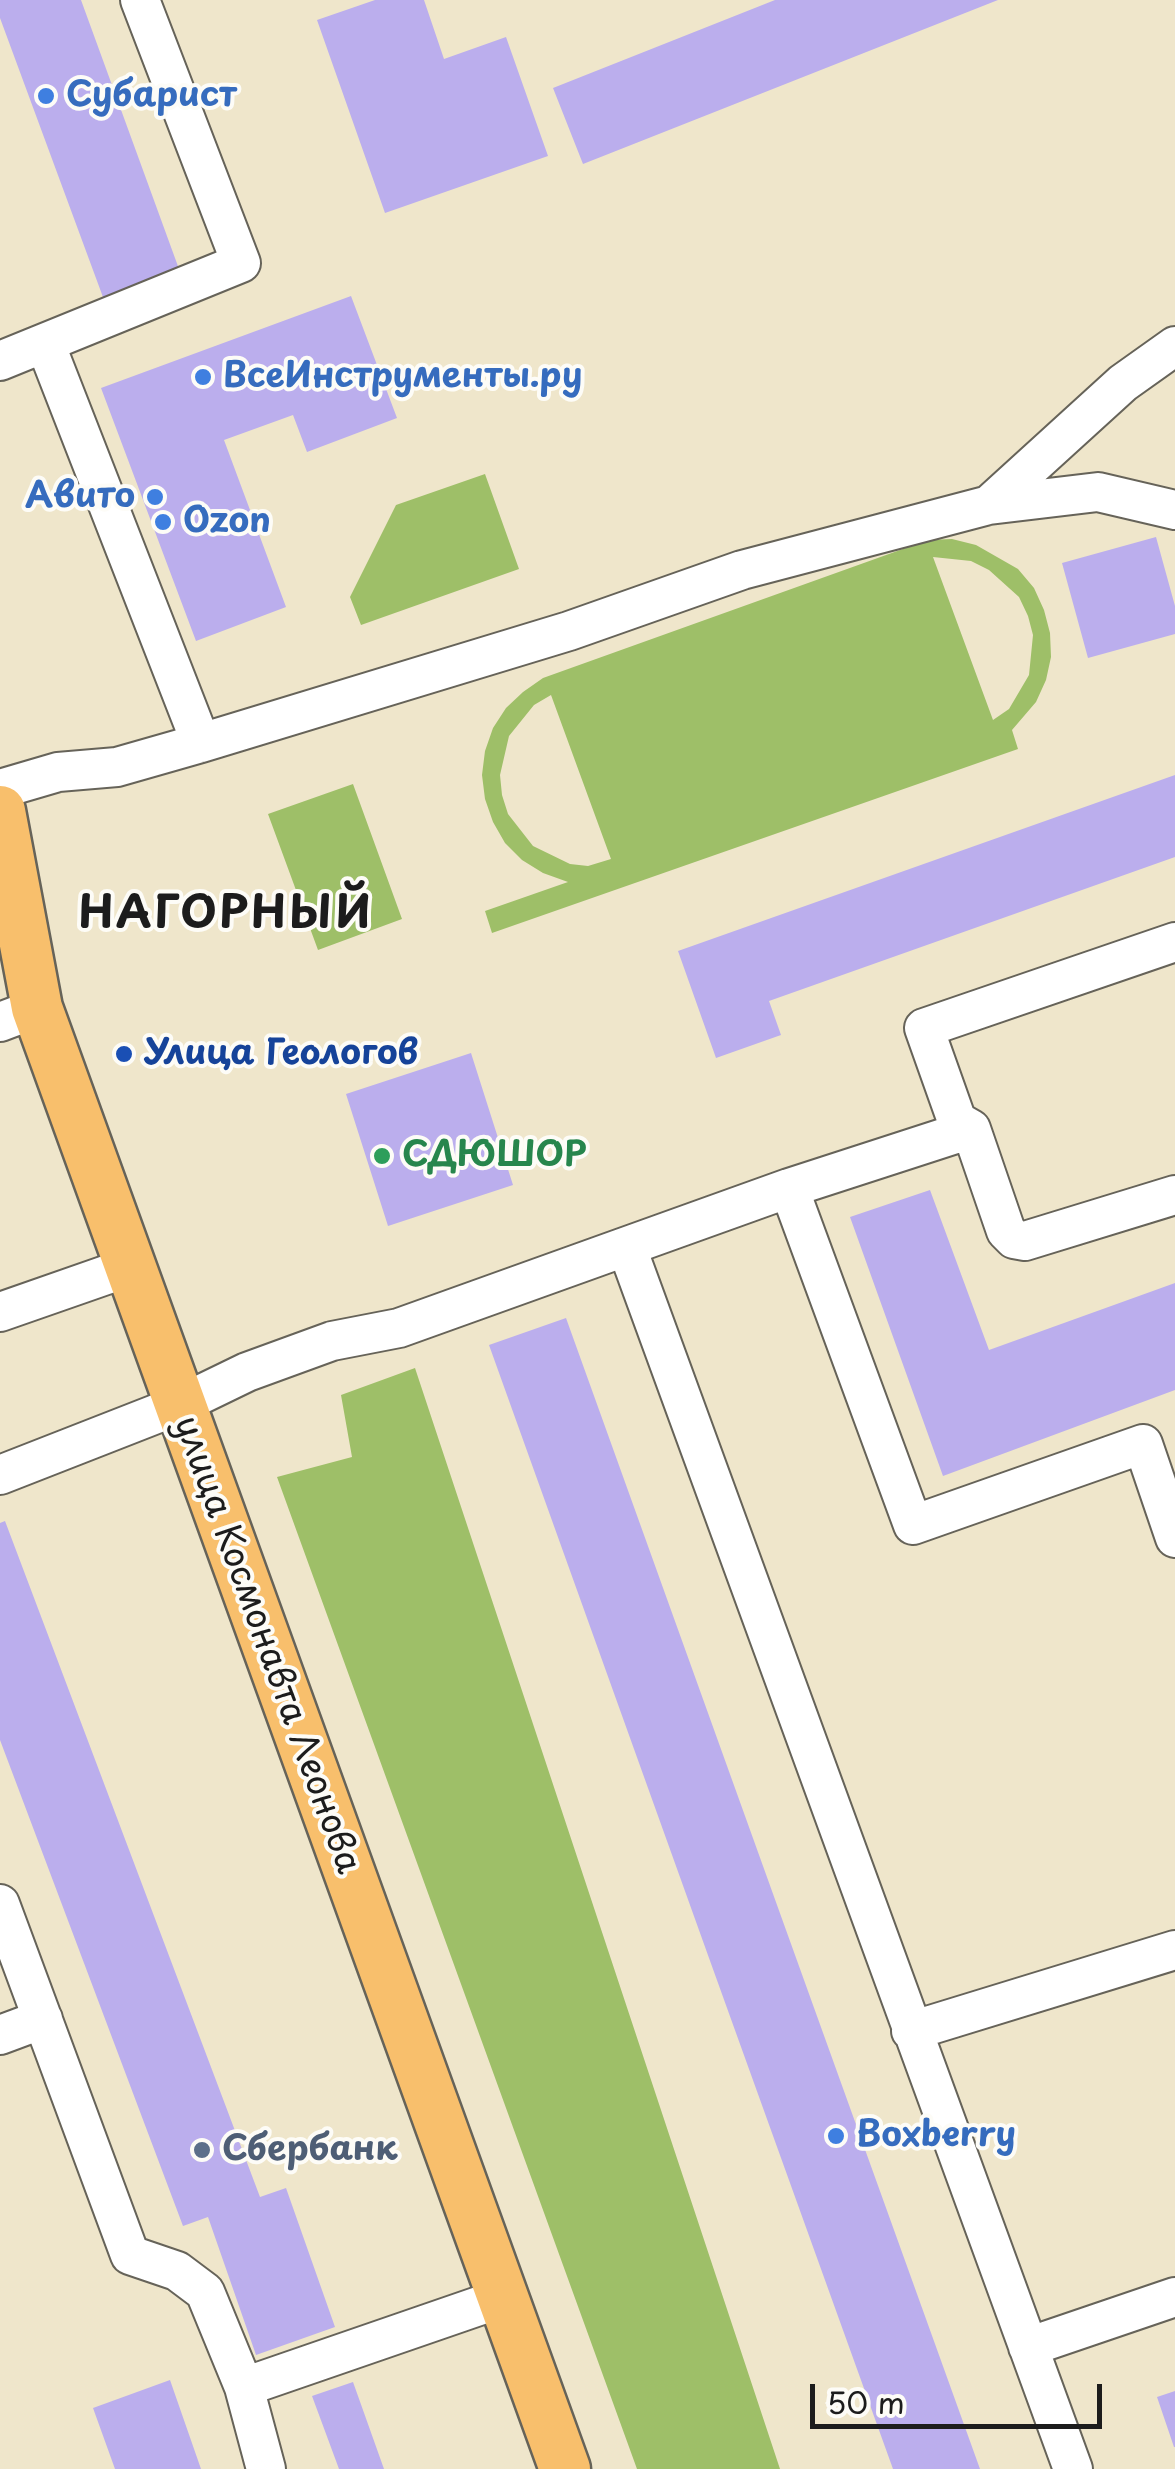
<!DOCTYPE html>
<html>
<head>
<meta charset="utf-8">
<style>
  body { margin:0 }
  #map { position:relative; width:1175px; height:2469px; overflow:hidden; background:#efe6cb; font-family:"Playpen Sans",sans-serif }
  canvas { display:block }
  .scale { position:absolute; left:810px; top:2384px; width:292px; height:45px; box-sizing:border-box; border:5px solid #1c1c1c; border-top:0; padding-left:12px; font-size:30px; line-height:35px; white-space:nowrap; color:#1c1c1c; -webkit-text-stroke:8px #fdfcf7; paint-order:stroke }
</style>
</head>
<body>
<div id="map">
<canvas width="1175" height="2469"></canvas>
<div class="scale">50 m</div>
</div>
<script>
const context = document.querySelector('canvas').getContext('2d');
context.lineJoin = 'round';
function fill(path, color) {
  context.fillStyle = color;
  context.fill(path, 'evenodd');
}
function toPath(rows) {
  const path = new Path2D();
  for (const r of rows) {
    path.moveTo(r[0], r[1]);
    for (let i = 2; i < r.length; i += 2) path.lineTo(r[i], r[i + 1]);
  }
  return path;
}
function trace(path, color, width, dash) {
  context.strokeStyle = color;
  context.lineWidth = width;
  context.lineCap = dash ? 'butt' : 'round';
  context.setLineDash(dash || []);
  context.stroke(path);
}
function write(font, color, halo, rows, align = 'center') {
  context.font = font + ' "Playpen Sans",sans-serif';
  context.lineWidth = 8;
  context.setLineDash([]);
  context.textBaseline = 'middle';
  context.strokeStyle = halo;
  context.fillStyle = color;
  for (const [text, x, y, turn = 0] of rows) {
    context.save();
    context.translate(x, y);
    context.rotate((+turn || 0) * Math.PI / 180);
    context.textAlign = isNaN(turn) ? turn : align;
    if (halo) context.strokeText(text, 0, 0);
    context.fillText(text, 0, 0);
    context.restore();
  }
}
const green = toPath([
  [485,474,519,569,361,625,350,597,396,505],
  [952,539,976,545,1018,569,1034,588,1044,610,1050,633,1051,657,1046,680,1036,702,1012,730,1018,749,492,933,485,911,568,882,543,873,522,860,505,843,493,822,485,799,482,775,485,751,493,728,506,708,523,692,543,678,928,540],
  [933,557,971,561,989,570,1019,597,1028,616,1033,635,1029,675,1009,709,993,720],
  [551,695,611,859,588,866,570,864,533,846,508,814,502,795,500,775,509,736,534,705],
  [353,784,402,919,318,950,268,814],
  [415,1368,780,2469,637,2469,277,1477,352,1457,341,1395]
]);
const building = toPath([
  [0,0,81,0,183,280,107,308,0,18],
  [375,0,424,0,444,59,506,37,548,156,385,213,317,20],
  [775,0,998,0,583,164,553,88],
  [351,296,397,418,307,452,293,415,224,440,286,607,196,641,101,388],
  [1156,537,1175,606,1175,634,1088,658,1062,563],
  [1175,775,1175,857,769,1001,781,1035,716,1058,678,951],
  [471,1053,513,1185,388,1226,346,1094],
  [930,1190,989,1350,1175,1283,1175,1390,943,1476,850,1217],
  [566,1318,786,1930,980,2469,893,2469,709,1958,489,1345],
  [5,1521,260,2197,286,2188,335,2327,256,2355,208,2217,183,2226,0,1740,0,1523],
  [170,2380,201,2469,115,2469,93,2408],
  [353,2382,384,2469,339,2469,312,2396],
  [1175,2391,1175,2447,1174,2447,1157,2397]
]);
const minor = toPath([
  [45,343,201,743],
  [0,361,241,263,140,0],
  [989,505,1123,383,1175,346],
  [0,789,58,772,117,767,201,743,569,631,742,570,989,505,1098,492,1175,510],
  [0,1022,37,1008],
  [971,1129,957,1121,924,1028,1175,942],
  [789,1188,913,1525,1143,1444,1175,1538],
  [627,1248,1073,2469],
  [0,1312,129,1267],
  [0,1475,179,1405,247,1372,332,1341,399,1328,789,1188,971,1129,1006,1231,1014,1239,1025,1241,1175,1195],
  [0,1904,130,2255,177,2271,205,2292,244,2387,266,2469],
  [911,2031,1175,1950],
  [0,2035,43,2019],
  [1028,2347,1175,2297],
  [244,2387,502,2298]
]);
const major = toPath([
  [0,811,37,1008,565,2469]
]);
const markers = [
  [46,96,10,"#3f7fe0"],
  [203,377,10,"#3f7fe0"],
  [155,497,10,"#3f7fe0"],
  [163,522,10,"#3f7fe0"],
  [124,1054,10,"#1a4fb4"],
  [382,1156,10,"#2e9e5b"],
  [836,2136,10,"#3f7fe0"],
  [202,2150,10,"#5c6f8a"]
];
const shopNames = [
  ["Субарист",66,96],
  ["ВсеИнструменты.ру",223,377],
  ["Авито",135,497,"right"],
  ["Ozon",183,522],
  ["Boxberry",856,2136]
];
const transitNames = [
  ["Улица Геологов",144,1054]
];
const leisureNames = [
  ["СДЮШОР",402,1156]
];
const streetNames = [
  ["улица Космонавта Леонова",266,1645,70]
];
const serviceNames = [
  ["Сбербанк",222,2150]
];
const districtNames = [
  ["НАГОРНЫЙ",226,916]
];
fill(green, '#9ebf68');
fill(building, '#bbaeed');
trace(minor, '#666359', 42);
trace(major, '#666359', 55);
trace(minor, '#fff', 38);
trace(major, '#f8bf6c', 50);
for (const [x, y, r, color] of markers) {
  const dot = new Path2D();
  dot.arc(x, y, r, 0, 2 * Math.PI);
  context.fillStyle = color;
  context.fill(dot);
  trace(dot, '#fdfcf7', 4);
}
write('bold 35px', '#366cbe', '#fdfcf7', shopNames, 'left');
write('bold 35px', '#164399', '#fdfcf7', transitNames, 'left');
write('bold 35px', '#27864d', '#fdfcf7', leisureNames, 'left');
write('35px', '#1c1c1c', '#fdfcf7', streetNames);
write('bold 35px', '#4e5e75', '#fdfcf7', serviceNames, 'left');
context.letterSpacing = '2.5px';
write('bold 45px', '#1c1c1c', '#fdfcf7', districtNames);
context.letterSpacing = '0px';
</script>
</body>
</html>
